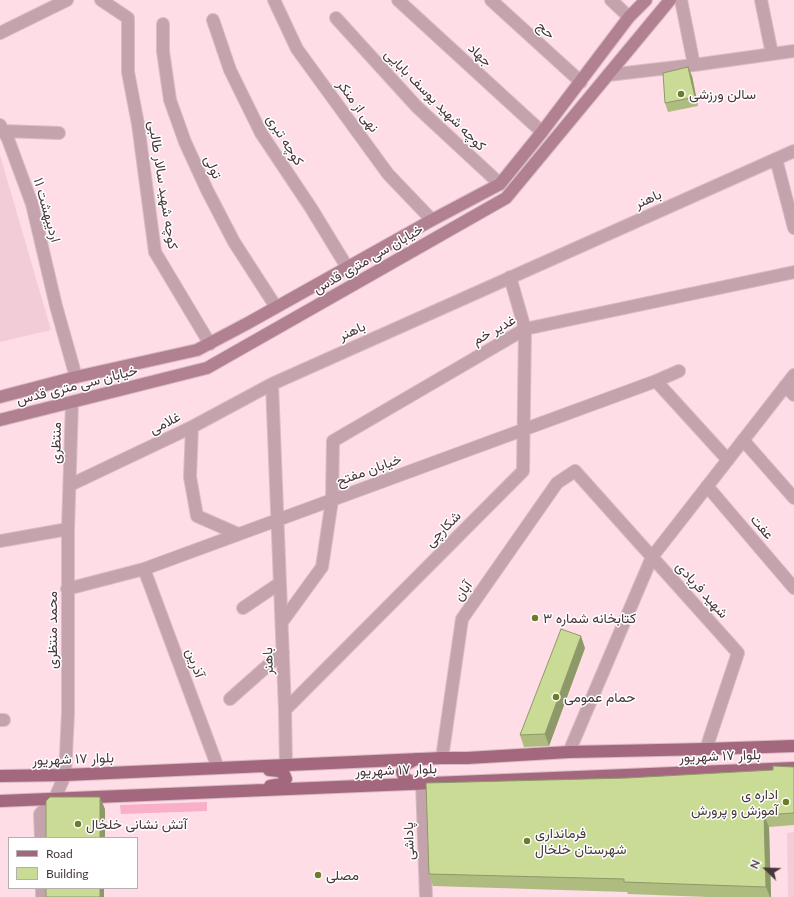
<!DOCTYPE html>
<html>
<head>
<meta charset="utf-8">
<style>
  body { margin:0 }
  #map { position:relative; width:794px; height:897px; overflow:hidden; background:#fedde7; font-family:Lato,sans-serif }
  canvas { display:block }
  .legend { position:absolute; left:8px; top:837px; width:130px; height:52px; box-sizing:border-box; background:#fff; border:1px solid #b5afb1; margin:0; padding:5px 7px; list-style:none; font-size:12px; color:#47373c }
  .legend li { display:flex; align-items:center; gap:8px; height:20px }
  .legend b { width:20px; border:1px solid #b5afb1 }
  .north { position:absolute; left:746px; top:849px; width:40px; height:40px; -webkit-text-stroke:3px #fff; paint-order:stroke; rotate:293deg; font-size:11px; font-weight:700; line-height:16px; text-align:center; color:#47373c }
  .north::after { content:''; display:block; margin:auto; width:14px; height:18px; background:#47373c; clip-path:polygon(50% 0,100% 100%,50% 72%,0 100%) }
</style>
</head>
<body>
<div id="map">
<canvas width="794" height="897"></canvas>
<ul class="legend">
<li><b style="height:5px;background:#a3687d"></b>Road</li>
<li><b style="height:11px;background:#cadb95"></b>Building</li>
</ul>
<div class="north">N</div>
</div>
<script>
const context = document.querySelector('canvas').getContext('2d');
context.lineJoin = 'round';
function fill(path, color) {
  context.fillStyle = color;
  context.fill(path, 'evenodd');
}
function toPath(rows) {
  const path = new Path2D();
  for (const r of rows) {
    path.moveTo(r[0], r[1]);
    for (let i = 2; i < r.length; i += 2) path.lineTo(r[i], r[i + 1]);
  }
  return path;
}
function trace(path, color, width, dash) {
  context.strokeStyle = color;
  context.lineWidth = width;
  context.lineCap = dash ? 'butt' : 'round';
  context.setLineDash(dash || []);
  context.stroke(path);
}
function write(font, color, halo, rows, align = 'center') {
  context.font = font + ' Lato,Vazirmatn,sans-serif';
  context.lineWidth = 3;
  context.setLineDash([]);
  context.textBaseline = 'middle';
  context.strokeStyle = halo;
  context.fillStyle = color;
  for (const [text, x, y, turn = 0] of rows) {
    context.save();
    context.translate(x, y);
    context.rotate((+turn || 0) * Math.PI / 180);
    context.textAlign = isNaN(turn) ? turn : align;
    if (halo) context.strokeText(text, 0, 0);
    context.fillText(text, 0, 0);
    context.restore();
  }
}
const built = toPath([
  [0,155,51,330,0,342],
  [794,832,794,897,788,897,787,833]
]);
const green = toPath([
  [207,802,207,811,121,814,120,805]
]);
const street = toPath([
  [101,0,128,18,128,72,138,124,155,252,210,344],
  [274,0,297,49,388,174,432,220],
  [398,0,542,132],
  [491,0,581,82],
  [611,0,629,17],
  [681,0,694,65],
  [761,0,772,54],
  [336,18,417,107,500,184],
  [213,20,230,70,261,133,311,208,347,267],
  [163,24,163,51,170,100,185,142,207,190,234,242,276,307],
  [0,33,67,0],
  [608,75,694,65,794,51],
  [0,125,8,139,32,204,56,306,76,377],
  [3,131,59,133],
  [776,159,794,228],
  [656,381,728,460],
  [272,384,285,710,286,765],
  [785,386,794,395],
  [192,427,190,477,197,516,238,534],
  [743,440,794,498],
  [70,485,192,427,272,384,794,151],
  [707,486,794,588],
  [0,541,68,529],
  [144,569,218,768],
  [67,589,144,569,656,381,679,371],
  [243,608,280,583],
  [282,622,322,567,332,500,333,441,525,329,794,272],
  [230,699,283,652],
  [285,710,523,471,525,329,510,277],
  [0,720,4,720],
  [569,752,652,557,794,375],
  [442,758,462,619,557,483,575,471,738,653,706,749],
  [422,783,426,897],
  [41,838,40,814,55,798,65,775,68,713,68,529,72,402],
  [42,888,42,897]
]);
const secondary = toPath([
  [0,397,76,377,197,350,248,323,432,220,500,184,542,132,629,17,646,0],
  [0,420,207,368,506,198,670,0]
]);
const primary = toPath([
  [416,759,405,765,402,772,404,777,408,780,417,784],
  [269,770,279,771,284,774,286,779,282,784,270,786],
  [0,776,65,775,442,758,467,758,569,752,706,749,794,746],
  [0,801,794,768]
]);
const wall = toPath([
  [692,76,698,106,668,112,665,103],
  [585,648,549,746,524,747,520,735],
  [794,767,794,825,769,827,771,897,708,897,628,894,627,892,433,886,429,874,627,778,773,770]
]);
const shadedWall = toPath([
  [688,67,692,76,698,106,695,97],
  [581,636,585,648,549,746,545,734],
  [100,797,105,809,105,838,100,838],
  [764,815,769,827,771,897,770,897,766,887],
  [100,888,104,888,104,897,100,897]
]);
const building = toPath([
  [688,67,695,97,665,103,663,73,688,67],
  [561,629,581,636,545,734,520,735,561,629],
  [773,766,794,767,794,813,764,815,766,887,624,882,624,879,429,874,426,783,627,778,773,770,773,766],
  [50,797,100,797,100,838,46,838,46,801,50,797],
  [46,888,100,888,100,897,46,897,46,888]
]);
const markers = [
  [681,94,4,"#6c7c2a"],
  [535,618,4,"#6c7c2a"],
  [556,697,4,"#6c7c2a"],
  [786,802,4,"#6c7c2a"],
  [78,824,4,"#6c7c2a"],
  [527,841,4,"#6c7c2a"],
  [318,875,4,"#6c7c2a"]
];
const streetNames = [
  ["حج",546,30,42],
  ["جهاد",480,55,43],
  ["کوچه شهید یوسف بابایی",435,100,45],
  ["نهی از منکر",358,106,54],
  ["کوچه تبری",285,140,58],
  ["تولی",213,167,66],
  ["کوچه شهید سالار طالبی",163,185,81],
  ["باهنر",648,199,-24],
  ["۱۱ اردیبهشت",47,210,74],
  ["خیابان سی متری قدس",368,259,-30],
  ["غدیر خم",494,330,-29],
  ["باهنر",352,331,-24],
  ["خیابان سی متری قدس",77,385,-14],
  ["غلامی",165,423,-26],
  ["منتظری",56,443,-89],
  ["خیابان مفتح",369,470,-20],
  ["عفت",762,527,49],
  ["شکارچی",443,529,-45],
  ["شهید فریادی",702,590,48],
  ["آبان",463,591,-55],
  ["محمد منتظری",52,630,-90],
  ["باهنر",268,661,-92],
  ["آذرین",195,663,70],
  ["بلوار ١٧ شهریور",720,756,-2],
  ["بلوار ١٧ شهریور",73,759,-2],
  ["بلوار ١٧ شهریور",396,770,-2],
  ["پاداشی",409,841,-92]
];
const poiNames = [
  ["سالن ورزشی",689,94],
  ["کتابخانه شماره ۳",543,618],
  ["حمام عمومی",564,697],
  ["اداره ی",778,794,"right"],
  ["آموزش و پرورش",778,810,"right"],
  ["آتش نشانی خلخال",86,824],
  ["فرمانداری",535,833],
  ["شهرستان خلخال",535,849],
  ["مصلی",326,875]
];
fill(built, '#f2cdd8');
fill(green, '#faafc8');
trace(street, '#d9bcc5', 14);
trace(secondary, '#d9bcc5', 14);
trace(primary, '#d9bcc5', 14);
trace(street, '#c4a3ad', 12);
trace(secondary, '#b18191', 12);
trace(primary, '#a3687d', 12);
fill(wall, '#aebc80');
fill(shadedWall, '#8d9968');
fill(building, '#cadb95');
trace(building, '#8d9968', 1);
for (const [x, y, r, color] of markers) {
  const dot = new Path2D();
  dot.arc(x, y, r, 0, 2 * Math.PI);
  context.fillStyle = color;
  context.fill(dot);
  trace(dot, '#fff', 1.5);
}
write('14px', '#47373c', '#fff', streetNames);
write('14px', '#47373c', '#fff', poiNames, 'left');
</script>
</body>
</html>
